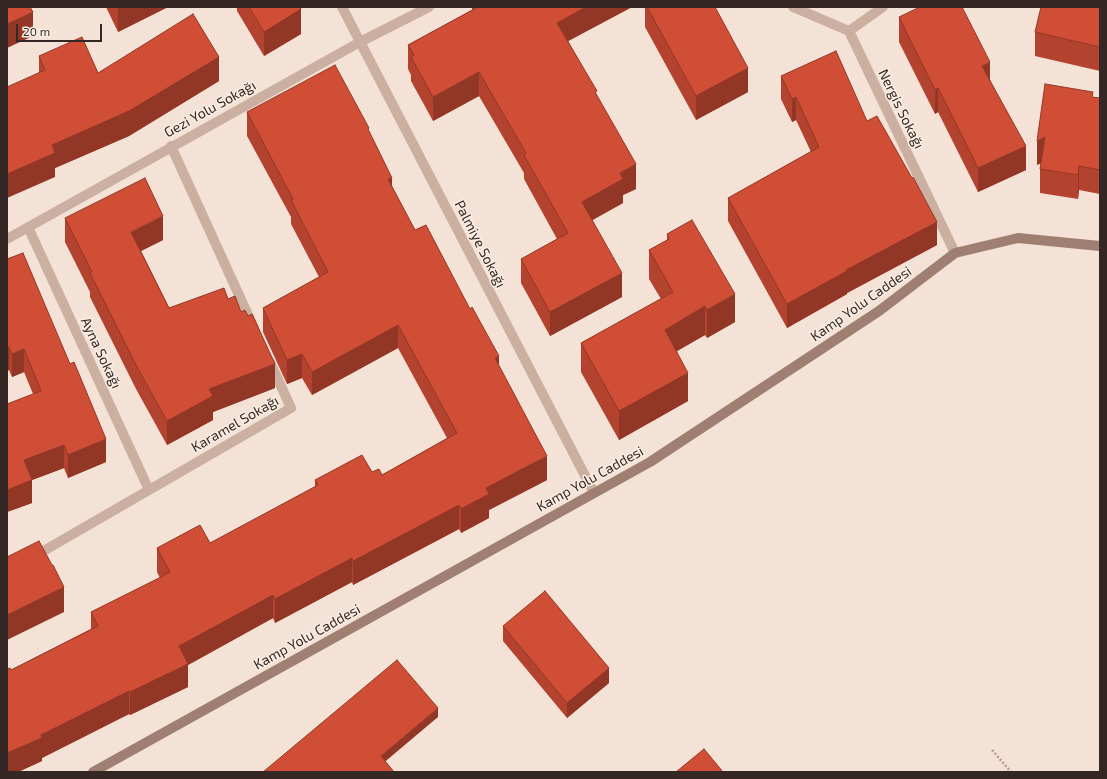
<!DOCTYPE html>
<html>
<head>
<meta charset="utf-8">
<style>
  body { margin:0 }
  #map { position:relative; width:1107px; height:779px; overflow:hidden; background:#f3e2d5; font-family:"Exo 2",sans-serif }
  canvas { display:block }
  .frame { position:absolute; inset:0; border:8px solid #352824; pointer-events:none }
  .scale { position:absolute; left:16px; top:24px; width:86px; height:18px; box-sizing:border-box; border:2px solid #352824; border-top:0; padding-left:5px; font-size:12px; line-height:14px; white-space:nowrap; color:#352824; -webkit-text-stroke:3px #faede2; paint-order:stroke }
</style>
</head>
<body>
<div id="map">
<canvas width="1107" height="779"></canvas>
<div class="frame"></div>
<div class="scale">20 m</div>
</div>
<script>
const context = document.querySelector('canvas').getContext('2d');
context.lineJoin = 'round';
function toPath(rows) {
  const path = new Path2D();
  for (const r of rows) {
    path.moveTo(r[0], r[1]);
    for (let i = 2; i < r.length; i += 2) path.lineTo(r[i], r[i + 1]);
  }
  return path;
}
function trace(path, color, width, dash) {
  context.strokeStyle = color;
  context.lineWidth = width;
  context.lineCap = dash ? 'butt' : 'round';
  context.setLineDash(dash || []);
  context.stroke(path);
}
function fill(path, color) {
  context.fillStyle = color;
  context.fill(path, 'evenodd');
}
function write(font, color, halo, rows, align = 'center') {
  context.font = font + ' "Exo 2",sans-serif';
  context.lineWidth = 3;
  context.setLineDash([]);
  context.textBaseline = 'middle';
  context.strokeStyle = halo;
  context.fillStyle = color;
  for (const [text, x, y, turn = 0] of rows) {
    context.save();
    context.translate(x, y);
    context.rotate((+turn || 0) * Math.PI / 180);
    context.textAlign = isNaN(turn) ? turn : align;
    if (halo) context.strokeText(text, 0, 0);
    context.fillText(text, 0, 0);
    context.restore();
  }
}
const path = toPath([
  [992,750,1011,772]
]);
const street = toPath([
  [342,7,594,493],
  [793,7,849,31,955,253],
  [849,31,883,7],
  [171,146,254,328],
  [28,227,149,490],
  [7,239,360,42,429,7],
  [33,557,291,408,270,362]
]);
const secondary = toPath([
  [93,772,650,462,879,311,955,253,1018,238,1100,246]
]);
const wall = toPath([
  [106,7,168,7,118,32],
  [237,7,300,7,301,34,264,56,237,11],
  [472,7,632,7,568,41,597,95,636,189,623,195,623,203,592,220,622,297,550,336,521,283,521,259,557,239,524,179,524,173,479,96,433,121,411,81,411,75,408,69,408,45,472,10],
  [645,7,715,7,748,92,696,120,645,27],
  [1100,7,1100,71,1035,56,1035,32],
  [899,17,990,80,1026,170,978,192,938,112,935,114,899,42],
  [39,56,98,73,219,81,129,136,55,168,55,177,39,72],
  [781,76,867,121,937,245,847,293,847,294,787,328,728,221,728,198,811,152,796,120,792,122,781,99],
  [1093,97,1100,98,1100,194,1079,190,1078,199,1040,193,1040,169,1041,163,1037,165],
  [247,112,369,132,392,187,415,230,499,366,547,480,489,510,489,518,461,533,459,529,353,585,352,582,275,623,273,618,188,665,188,687,130,715,129,714,42,758,42,761,18,772,7,772,11,670,91,629,91,612,160,578,157,572,157,548,210,543,315,487,315,480,372,472,382,475,447,438,398,348,312,395,302,378,287,384,263,332,263,308,319,277,291,224,291,217,247,136],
  [65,218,163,240,141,251,169,308,228,299,241,312,275,388,213,412,213,420,167,445,136,389,90,297,90,292,65,242],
  [667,234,735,322,707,338,705,335,677,351,688,401,619,440,581,372,581,343,661,299,649,279,649,250,667,240],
  [7,259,106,462,68,478,64,468,32,480,32,503,7,512,33,394,24,372,12,377,9,370,7,371],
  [503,626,609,683,567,718,503,641]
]);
const shadedWall = toPath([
  [118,7,168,7,118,32],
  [586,7,632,7,557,47,557,23],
  [301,9,301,34,264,56,264,32],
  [33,12,33,36,7,48,7,24],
  [219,57,219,81,129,136,55,168,55,177,7,198,7,174,52,145],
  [990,62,990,87,982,66],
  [748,68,748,92,696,120,696,96],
  [479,72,479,96,433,121,433,97],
  [938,88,938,112,935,114,935,90],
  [796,97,796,120,792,122,792,99],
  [1045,137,1045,161,1037,165,1037,141],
  [1026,146,1026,170,978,192,978,168],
  [636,164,636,189,623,195,623,203,582,226,582,202,620,173],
  [1079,166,1079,190,1078,199,1078,175],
  [392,178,392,201,388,179],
  [163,216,163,240,131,256,131,232],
  [937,222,937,245,847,293,847,294,787,328,787,304,846,270],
  [622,273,622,297,550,336,550,312],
  [735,294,735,322,707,338,707,310],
  [705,306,705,335,665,358,665,330],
  [398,325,398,348,312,395,312,372],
  [9,347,9,370,7,371,7,348],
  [24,349,24,372,12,377,12,354],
  [302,354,302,378,287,384,287,360],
  [499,356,499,379,495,358],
  [275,364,275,388,213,412,213,420,167,445,167,421,209,389],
  [688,373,688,401,619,440,619,411],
  [106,439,106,462,68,478,68,455],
  [64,445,64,468,32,480,32,503,7,512,7,490,24,460],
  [547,456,547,480,489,510,489,518,461,533,461,509,486,488],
  [459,505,459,529,353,585,353,561],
  [352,558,352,582,275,623,275,599],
  [64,587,64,612,7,640,7,615],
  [273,595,273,618,188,665,188,687,130,715,130,692,179,646],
  [609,668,609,683,567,718,567,703],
  [129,691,129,714,42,758,42,761,18,772,7,772,7,753,41,735],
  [438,708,438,717,381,765,381,756]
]);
const building = toPath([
  [7,7,30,7,33,12,7,24,7,7],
  [249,7,300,7,301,9,264,32,249,7],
  [476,7,586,7,557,23,597,91,595,92,636,164,620,173,623,179,582,202,622,273,550,312,521,259,568,233,524,155,526,153,479,72,433,97,411,57,414,55,408,45,476,8,476,7],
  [647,7,715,7,748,68,696,96,647,7],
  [920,7,962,7,990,62,982,66,1026,146,978,168,938,88,935,90,899,17,920,7],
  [1041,7,1100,7,1100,47,1035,32,1041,7],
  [193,14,219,57,129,111,52,145,55,153,7,174,7,87,45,70,39,56,82,37,98,73,193,14],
  [836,51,867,121,877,116,912,178,913,177,937,222,846,270,847,271,787,304,728,198,819,147,796,97,792,99,781,76,836,51],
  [335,65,369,128,368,129,392,178,388,179,415,230,426,225,470,309,472,307,499,356,495,358,547,456,486,488,489,494,461,509,459,505,353,561,352,558,275,599,273,595,179,646,188,664,130,692,129,691,41,735,42,738,7,753,7,669,10,668,11,670,98,626,91,612,165,575,165,574,170,572,157,548,200,525,210,543,318,485,315,480,362,455,372,472,379,469,382,475,457,433,398,325,312,372,302,354,287,360,263,308,328,272,291,200,293,199,247,112,335,65],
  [1045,84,1093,92,1092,97,1100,98,1100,170,1079,166,1078,175,1040,169,1045,137,1037,141,1045,84],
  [145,178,163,216,131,232,169,308,224,288,228,299,235,296,241,312,245,310,248,316,252,314,275,364,209,389,213,396,167,421,136,365,90,273,92,272,65,218,145,178],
  [692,220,735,294,707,310,705,306,665,330,688,373,619,411,581,343,673,292,649,250,669,239,667,234,692,220],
  [23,253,70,364,74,362,106,439,68,455,64,445,24,460,32,480,7,490,7,404,41,391,24,349,12,354,9,347,7,348,7,259,23,253],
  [39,541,52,565,53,565,64,587,7,615,7,557,39,541],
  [545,591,609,668,567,703,503,626,545,591],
  [397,660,438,708,381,756,394,772,263,772,397,660],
  [704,749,723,772,676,772,704,749]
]);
const streetNames = [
  ["Gezi Yolu Sokağı",210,109,-29],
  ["Nergis Sokağı",901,109,64],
  ["Palmiye Sokağı",480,244,63],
  ["Kamp Yolu Caddesi",861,304,-35],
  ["Ayna Sokağı",101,353,65],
  ["Karamel Sokağı",235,424,-30],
  ["Kamp Yolu Caddesi",590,479,-29],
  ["Kamp Yolu Caddesi",307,637,-29]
];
trace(path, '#b79a8b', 2.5, [2, 2]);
trace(street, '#cbb0a1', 10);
trace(secondary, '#9f7f72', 10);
fill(wall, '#b3432e');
fill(shadedWall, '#923726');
fill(building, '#d04e36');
trace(building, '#923726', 1);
write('14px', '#352824', '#faede2', streetNames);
</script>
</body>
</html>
